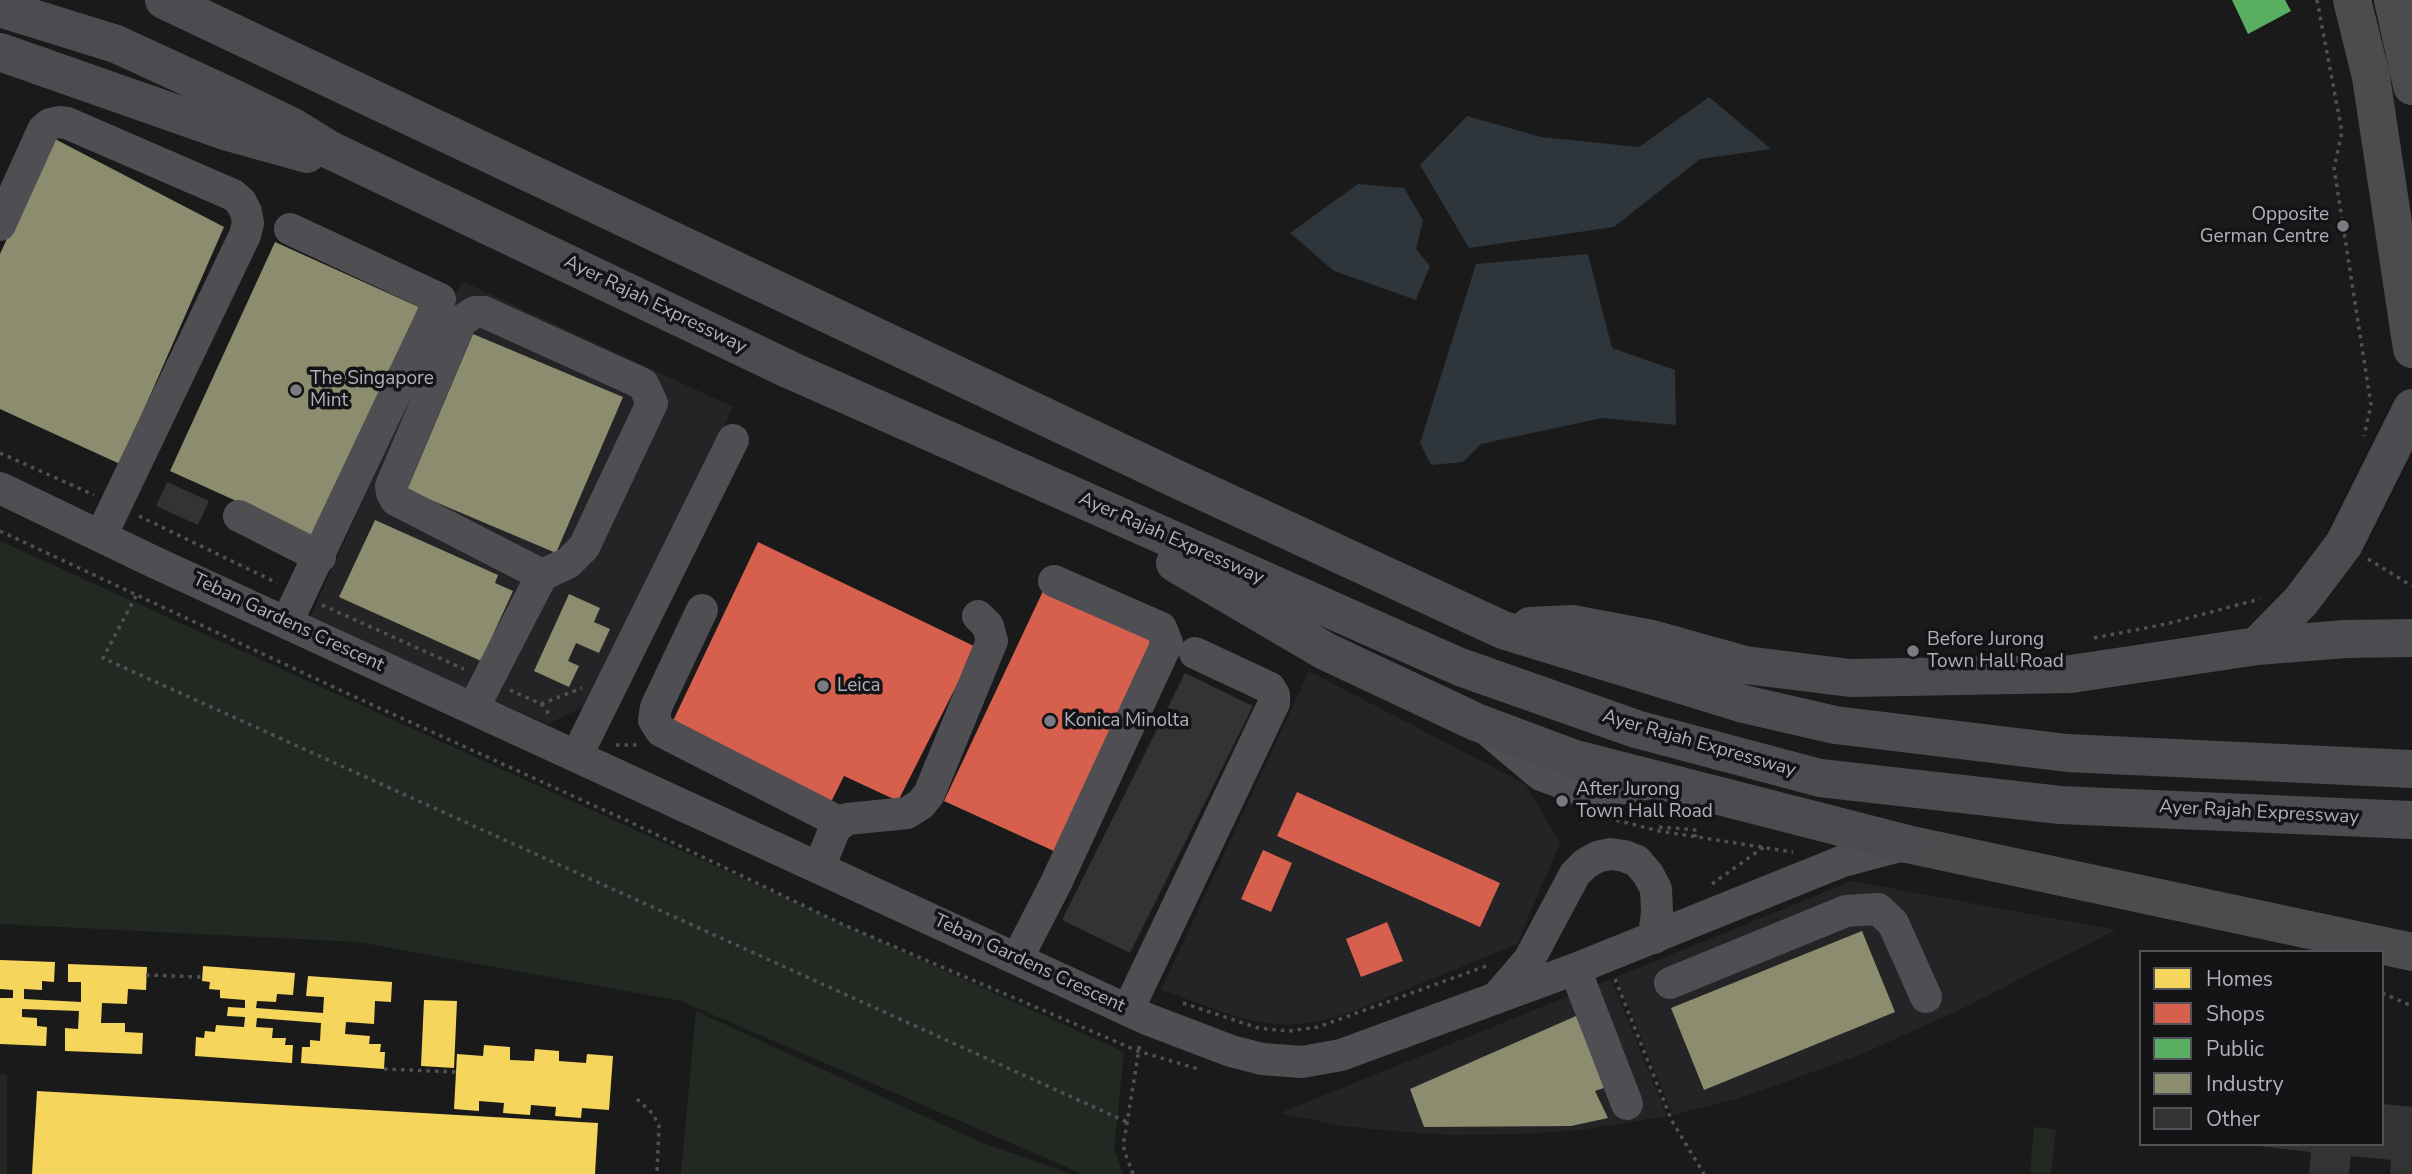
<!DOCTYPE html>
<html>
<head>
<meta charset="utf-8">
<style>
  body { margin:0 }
  #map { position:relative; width:2412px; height:1174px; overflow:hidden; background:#1a1a1a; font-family:"Nunito Sans",sans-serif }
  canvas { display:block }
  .legend { position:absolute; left:2139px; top:950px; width:245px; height:196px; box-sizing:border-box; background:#141416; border:2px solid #515358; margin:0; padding:9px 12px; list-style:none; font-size:21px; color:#adb1ba }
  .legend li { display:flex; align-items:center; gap:14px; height:35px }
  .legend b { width:35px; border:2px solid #515358 }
</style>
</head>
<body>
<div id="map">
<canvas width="2412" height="1174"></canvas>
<ul class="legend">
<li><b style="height:19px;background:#f6d55c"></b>Homes</li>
<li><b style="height:19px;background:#d6604d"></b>Shops</li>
<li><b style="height:19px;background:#5aae61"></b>Public</li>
<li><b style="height:19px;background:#8c8c6e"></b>Industry</li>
<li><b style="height:19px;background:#333334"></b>Other</li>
</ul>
</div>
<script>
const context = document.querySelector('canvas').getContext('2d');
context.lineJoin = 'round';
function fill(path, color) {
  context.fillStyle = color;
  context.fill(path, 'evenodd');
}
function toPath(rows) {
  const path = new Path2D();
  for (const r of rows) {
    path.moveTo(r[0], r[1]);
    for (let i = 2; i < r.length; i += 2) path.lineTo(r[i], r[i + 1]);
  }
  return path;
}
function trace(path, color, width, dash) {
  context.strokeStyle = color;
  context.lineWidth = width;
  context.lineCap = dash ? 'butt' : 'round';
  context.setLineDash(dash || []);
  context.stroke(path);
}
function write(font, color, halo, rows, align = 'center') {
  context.font = font + ' "Nunito Sans",sans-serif';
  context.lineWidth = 7;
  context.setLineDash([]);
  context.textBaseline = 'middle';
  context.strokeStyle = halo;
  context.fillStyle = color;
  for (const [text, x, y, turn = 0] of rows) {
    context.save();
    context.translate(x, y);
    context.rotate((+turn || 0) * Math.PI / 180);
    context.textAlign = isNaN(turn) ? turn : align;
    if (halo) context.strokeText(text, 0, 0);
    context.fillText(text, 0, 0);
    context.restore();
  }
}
const built = toPath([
  [462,281,733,407,595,701,548,724,309,620],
  [1309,671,1525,784,1560,843,1517,944,1349,1013,1321,1021,1290,1025,1264,1023,1234,1016,1161,990],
  [1852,881,2116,930,1955,1012,1855,1057,1740,1098,1673,1115,1616,977],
  [1611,979,1667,1116,1581,1130,1524,1134,1452,1135,1403,1132,1344,1126,1280,1113]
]);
const green = toPath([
  [0,541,1124,1052,1114,1148,1123,1174,1083,1174,681,1001,358,942,0,924],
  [696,1011,980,1142,1071,1174,681,1174],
  [0,1075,7,1075,7,1174,0,1174],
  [2034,1127,2056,1129,2051,1174,2030,1173]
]);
const water = toPath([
  [1709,97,1771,149,1700,159,1614,227,1469,248,1420,165,1467,116,1541,137,1639,147],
  [1358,184,1404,188,1423,220,1416,249,1430,266,1416,300,1334,271,1290,233],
  [1588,254,1612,348,1675,370,1676,425,1602,418,1481,444,1463,462,1431,465,1420,443,1476,264]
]);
const homes = toPath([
  [0,960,55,962,54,982,42,981,42,990,24,989,24,999,81,1002,81,982,68,982,68,964,147,967,146,990,128,989,127,1004,102,1003,101,1023,125,1023,125,1032,143,1033,142,1054,65,1051,65,1028,78,1029,79,1011,22,1009,22,1017,37,1018,37,1026,47,1027,46,1046,0,1044,0,998,13,998,13,990,0,989],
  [203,966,295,973,293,995,277,994,276,1002,257,1001,256,1008,323,1013,324,997,306,996,308,976,392,982,391,1002,375,1001,374,1024,346,1022,345,1034,370,1036,369,1044,381,1044,380,1052,385,1052,384,1069,301,1063,302,1047,310,1047,310,1040,320,1041,321,1023,257,1018,256,1027,273,1028,272,1038,286,1038,285,1045,293,1045,292,1063,195,1056,196,1037,204,1038,205,1031,215,1032,216,1025,244,1027,245,1017,227,1016,228,1007,245,1008,245,1000,220,998,220,990,209,989,210,982,202,981],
  [424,1000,457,1001,454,1068,421,1066],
  [484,1045,510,1047,510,1060,534,1061,535,1049,559,1051,559,1061,586,1063,587,1054,613,1056,609,1110,582,1108,581,1118,555,1116,556,1107,531,1105,530,1115,503,1113,504,1103,479,1101,479,1111,454,1109,457,1054,483,1056],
  [37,1091,598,1123,595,1174,32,1174]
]);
const shops = toPath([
  [758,542,976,647,898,801,844,776,831,802,671,725],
  [1044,589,1155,641,1056,852,944,801],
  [1297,792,1500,883,1480,927,1277,836],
  [1263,850,1292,863,1271,912,1241,899],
  [1387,922,1403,961,1361,977,1346,939]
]);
const public = toPath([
  [2232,0,2285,0,2291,11,2248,34]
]);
const industry = toPath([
  [53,138,224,227,120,464,0,409,0,254],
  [275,242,421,308,316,537,170,471],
  [473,334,623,397,556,553,407,490],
  [375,520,498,575,495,583,513,591,481,661,339,597],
  [569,594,600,608,594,622,610,629,599,653,576,643,568,661,579,666,569,687,534,671],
  [1862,931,1895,1012,1704,1090,1671,1008],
  [1576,1016,1607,1087,1595,1091,1608,1118,1571,1126,1424,1127,1410,1089]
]);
const building = toPath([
  [167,482,209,501,198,525,156,506],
  [1185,673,1253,706,1130,953,1062,920],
  [2382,1104,2412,1107,2412,1174,2390,1174,2391,1160,2351,1156,2349,1174,2309,1174,2311,1152,2257,1146,2257,1144,2382,1144]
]);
const path = toPath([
  [2317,0,2342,132,2334,168,2371,405,2364,436],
  [0,453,94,495],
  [139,516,277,583],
  [0,531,342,691,628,821,844,925,1138,1051,1198,1069],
  [2368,559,2412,586],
  [136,596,103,658,1127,1122],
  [322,605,464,669],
  [2094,638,2166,624,2260,599],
  [510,690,541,704,550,715],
  [541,704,582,688],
  [616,745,640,745],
  [1608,818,1659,831,1793,852],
  [1659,827,1697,830,1695,837],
  [1712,884,1764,847],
  [146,975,202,977],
  [1615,979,1672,1121,1704,1174],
  [2382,993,2412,1006],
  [1183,1003,1258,1028,1289,1031,1318,1027,1489,965],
  [384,1069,456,1072],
  [637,1099,653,1114,659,1126,657,1174],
  [1133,1174,1124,1150,1124,1141,1140,1043]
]);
const minor = toPath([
  [0,225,43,130,50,124,59,122,67,123,233,195,241,202,246,212,248,223,245,235,101,536],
  [0,488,154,562,1147,1019,1231,1051,1262,1059,1302,1062,1341,1055,1575,969,1843,861,1907,844],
  [239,516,320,557],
  [702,610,656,707,654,720,661,731,841,823],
  [287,622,440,299,290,229],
  [474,707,542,575,568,563,584,547,652,403,643,384,484,312,475,312,461,321,391,486,392,493,396,500,542,575],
  [1491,733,1541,775,1592,794,1657,782],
  [577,755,733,440],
  [819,868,835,828,847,819,907,813,921,804,929,794,992,641,988,626,978,616],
  [1017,959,1056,883,1167,643,1161,628,1054,581],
  [1575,969,1627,1104],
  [1670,983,1846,911,1878,909,1893,923,1926,997],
  [1498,996,1529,960,1575,874,1585,864,1597,857,1610,854,1624,856,1637,861,1648,874,1656,889,1657,912,1654,938],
  [1128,1010,1274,703,1274,695,1270,688,1195,653]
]);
const major = toPath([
  [2352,0,2371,77,2412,349],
  [2393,0,2412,86],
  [1907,844,2412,952]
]);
const highway = toPath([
  [164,0,1183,482,1503,630,1744,704,1835,725,2067,753,2412,769],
  [0,8,116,44,231,97,291,126,330,150,790,370,1460,667,1636,729,1820,778,2060,805,2412,820],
  [0,52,228,132,307,154],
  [1175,563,1325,651,1476,722,1575,759,1907,844],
  [1530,626,1572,624,1652,639,1745,665,1850,678,2071,674,2257,646,2346,639,2412,638],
  [2257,646,2301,601,2344,544,2412,408]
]);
const markers = [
  [2343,226,7,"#7a7c82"],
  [296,390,7,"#7a7c82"],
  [1913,651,7,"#7a7c82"],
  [823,686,7,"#7a7c82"],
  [1050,721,7,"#7a7c82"],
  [1562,801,7,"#7a7c82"]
];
const poiNames = [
  ["Opposite",2329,215,"right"],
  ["German Centre",2329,237,"right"],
  ["The Singapore",310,379],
  ["Mint",310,401],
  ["Before Jurong",1927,640],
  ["Town Hall Road",1927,662],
  ["Leica",837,686],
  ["Konica Minolta",1064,721],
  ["After Jurong",1576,790],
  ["Town Hall Road",1576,812]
];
const streetNames = [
  ["Ayer Rajah Expressway",655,305,26],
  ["Ayer Rajah Expressway",1171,539,24],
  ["Teban Gardens Crescent",288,623,25],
  ["Ayer Rajah Expressway",1699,744,16],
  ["Ayer Rajah Expressway",2259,813,3],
  ["Teban Gardens Crescent",1029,964,25]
];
fill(built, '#242426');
fill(green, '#222923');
fill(water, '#2e353b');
fill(homes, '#f6d55c');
fill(shops, '#d6604d');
fill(public, '#5aae61');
fill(industry, '#8c8c6e');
fill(building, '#333334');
trace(path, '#505154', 3.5, [3.5, 5]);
trace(minor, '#4f4f53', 32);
trace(major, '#4c4c4f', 38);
trace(highway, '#4b4c4f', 38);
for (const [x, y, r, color] of markers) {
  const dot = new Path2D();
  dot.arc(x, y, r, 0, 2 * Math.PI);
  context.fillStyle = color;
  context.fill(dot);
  trace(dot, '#141416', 2.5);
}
write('19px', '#adb1ba', '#141416', poiNames, 'left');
write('19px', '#adb1ba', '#141416', streetNames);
</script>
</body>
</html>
